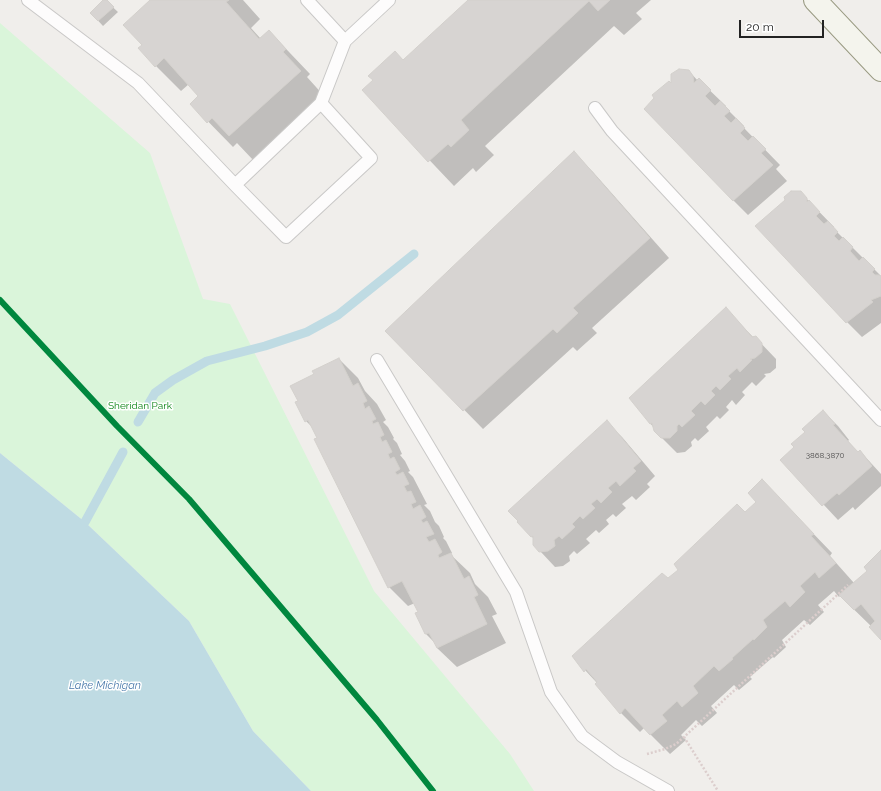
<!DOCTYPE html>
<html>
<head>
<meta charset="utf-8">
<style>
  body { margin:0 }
  #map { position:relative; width:881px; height:791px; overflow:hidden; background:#f0eeeb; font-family:Raleway,sans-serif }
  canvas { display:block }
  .scale { position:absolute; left:739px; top:20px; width:85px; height:18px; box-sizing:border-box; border:2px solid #222; border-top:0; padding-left:5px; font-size:12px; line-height:14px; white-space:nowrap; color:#222; -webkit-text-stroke:3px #fff; paint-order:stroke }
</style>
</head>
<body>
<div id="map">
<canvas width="881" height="791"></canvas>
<div class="scale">20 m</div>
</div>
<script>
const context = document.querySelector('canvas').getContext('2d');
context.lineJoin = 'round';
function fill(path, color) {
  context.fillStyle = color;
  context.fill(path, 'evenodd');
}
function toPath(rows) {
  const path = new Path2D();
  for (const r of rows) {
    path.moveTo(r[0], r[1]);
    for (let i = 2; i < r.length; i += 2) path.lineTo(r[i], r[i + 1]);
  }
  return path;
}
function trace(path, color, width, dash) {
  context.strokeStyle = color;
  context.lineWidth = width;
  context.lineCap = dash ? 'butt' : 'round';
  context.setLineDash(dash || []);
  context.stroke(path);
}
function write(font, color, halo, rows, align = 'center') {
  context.font = font + ' Raleway,sans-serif';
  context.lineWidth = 3;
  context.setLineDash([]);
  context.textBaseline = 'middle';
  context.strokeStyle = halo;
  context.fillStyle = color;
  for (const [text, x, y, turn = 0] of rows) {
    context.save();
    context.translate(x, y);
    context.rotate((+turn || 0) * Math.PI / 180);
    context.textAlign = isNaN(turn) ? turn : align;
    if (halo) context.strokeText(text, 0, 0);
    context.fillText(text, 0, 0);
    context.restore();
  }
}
const park = toPath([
  [0,23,150,153,203,299,230,304,374,591,510,754,534,791,311,791,253,731,189,621,85,522,0,453]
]);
const water = toPath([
  [0,453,85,522,189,621,253,731,311,791,0,791]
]);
const shadow = toPath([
  [105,0,118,12,103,26,91,13],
  [152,0,243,0,260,19,251,28,261,39,269,31,310,74,307,77,325,97,254,161,237,143,233,147,191,104,200,96,189,84,181,91,156,66,143,45],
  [469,0,651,0,636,13,642,19,624,35,614,26,485,146,494,155,476,172,473,168,454,186,363,90,403,61],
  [689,71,698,81,699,80,726,106,725,107,744,126,743,127,780,165,776,169,787,181,748,215,733,200,672,85],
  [574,153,593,172,669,258,592,328,597,333,577,351,573,347,483,429,387,331],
  [800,192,834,227,833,228,881,276,881,323,862,337,847,322],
  [726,309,753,337,755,337,776,359,776,368,770,373,764,374,766,376,756,386,752,382,742,392,745,395,736,405,732,400,726,407,729,410,720,419,717,416,706,427,709,431,698,441,695,438,691,442,692,446,685,452,677,453,661,437,650,423],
  [339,359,358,378,365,391,377,404,386,420,383,422,388,427,394,438,393,439,397,443,402,454,400,455,405,461,410,471,408,472,413,477,427,504,424,505,430,511,435,522,439,526,444,537,443,538,446,541,452,553,450,554,470,573,475,584,488,597,497,614,492,616,506,643,457,667,437,648,435,643,426,634,416,614,419,612,415,603,408,606,389,587,314,429,306,421,299,402,316,375],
  [823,411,838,426,849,440,848,441,858,453,860,451,881,474,881,486,855,510,853,507,838,520,782,460,796,447],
  [606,422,622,437,655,476,647,484,650,487,636,500,632,496,622,504,626,508,616,517,613,514,606,520,609,524,599,533,596,530,586,539,590,543,577,554,574,551,569,556,570,561,563,566,555,567,540,551,534,539,518,522],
  [781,500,832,553,830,556,854,583,869,571,881,551,881,638,871,626,840,596,839,597,834,591,818,605,824,612,810,625,804,620,782,640,786,647,774,658,773,657,750,677,752,679,739,690,734,685,711,706,717,713,702,726,696,720,681,735,686,740,670,754,644,728,640,732,621,713,597,683,573,657,668,579,745,514]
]);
const stream = toPath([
  [138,422,155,393,173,380,207,361,265,346,307,332,338,315,414,254],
  [85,522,123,452]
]);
const building = toPath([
  [103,0,107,0,114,7,98,21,90,13,103,0],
  [150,0,229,0,226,2,259,39,269,30,286,49,283,52,301,71,229,136,212,118,207,123,190,104,198,96,164,58,155,67,138,48,142,45,123,25,150,0],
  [468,0,610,0,598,11,589,1,461,120,469,130,451,147,448,144,428,162,362,90,373,80,368,76,395,51,403,60,468,0],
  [679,69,689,70,693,76,694,83,699,78,711,90,705,96,715,106,720,101,730,111,724,116,731,123,736,118,745,128,740,133,748,141,753,136,766,149,761,153,773,165,733,201,644,109,654,98,652,95,669,81,671,83,671,74,679,69],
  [574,151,650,238,573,308,578,313,557,333,553,329,463,411,385,331,574,151],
  [791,191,801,191,807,198,807,202,809,200,820,212,816,216,824,224,828,221,838,232,834,236,839,241,843,237,853,247,850,251,859,261,863,257,875,269,872,272,875,275,879,275,881,276,881,296,871,300,873,302,846,323,755,226,785,200,784,197,791,191],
  [726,307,752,337,756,336,762,343,762,352,755,358,750,359,752,360,740,372,737,368,728,376,731,379,720,390,716,386,711,391,715,395,705,405,701,401,691,411,695,415,682,427,679,424,677,426,677,431,670,438,661,438,654,431,652,423,650,424,629,398,726,307],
  [339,358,353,386,358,383,367,401,363,403,365,409,369,406,376,419,372,421,373,424,378,422,384,435,380,437,382,442,386,440,392,452,388,454,390,459,394,457,400,469,395,472,397,475,403,472,409,484,404,486,407,492,411,491,416,502,411,504,413,509,420,505,426,517,421,520,423,523,427,521,434,534,426,537,429,542,435,539,442,552,438,555,439,558,451,553,464,579,469,576,478,595,474,597,487,624,437,648,429,633,425,634,415,613,418,612,402,581,388,588,314,439,317,438,308,420,305,422,295,402,298,401,290,386,314,374,312,371,339,358],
  [823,410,835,424,833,425,858,452,860,450,872,466,839,495,837,493,822,506,780,460,794,447,791,444,805,432,802,429,823,410],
  [607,420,641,461,633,468,636,471,620,486,616,481,608,488,612,492,601,503,597,499,591,504,595,508,583,519,580,516,572,524,575,527,562,539,559,536,554,540,555,546,548,551,539,552,533,545,533,536,531,537,517,522,518,521,508,511,607,420],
  [762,479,814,534,811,536,836,563,819,578,815,572,800,586,805,592,790,607,785,601,763,620,767,627,754,640,753,639,732,658,733,659,719,671,714,666,693,686,698,693,682,707,677,701,662,715,667,721,650,735,625,708,620,714,595,684,597,682,586,669,584,672,572,656,662,573,668,578,678,570,674,564,737,504,745,512,756,502,748,493,762,479],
  [881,550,881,640,869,627,875,621,861,604,854,610,839,595,867,571,864,567,881,550]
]);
const path = toPath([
  [684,737,718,791],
  [647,754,665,749,676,744,684,737,848,585]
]);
const service = toPath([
  [28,0,138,83,235,185,286,237,371,158,321,103,235,185],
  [307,0,345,41,389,0],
  [321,103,345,41],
  [595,108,612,131,881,420],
  [377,360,516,592,551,692,582,736,617,762,668,791]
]);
const secondary = toPath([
  [815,0,881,70]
]);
const cycleway = toPath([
  [0,300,117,426,189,499,377,720,433,791]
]);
const numberNames = [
  ["3868,3870",825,456]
];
const parkNames = [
  ["Sheridan Park",140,406]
];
const waterNames = [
  ["Lake Michigan",105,686]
];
fill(park, '#daf5da');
fill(water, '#bfdbe3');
fill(shadow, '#0003');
trace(stream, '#bfdbe3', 9);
fill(building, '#d7d4d2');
trace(building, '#d3d0cc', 1);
trace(service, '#c9c8c7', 14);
trace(secondary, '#999a82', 24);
trace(path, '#dccecd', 2.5, [2, 2]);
trace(service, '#fdfcfc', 12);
trace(secondary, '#f4f4ed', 22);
trace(cycleway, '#00873e', 6);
write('8px', '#4f4e4e', null, numberNames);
write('10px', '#0c8416', '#fff', parkNames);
write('italic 11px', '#4a7aab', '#fff', waterNames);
</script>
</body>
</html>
